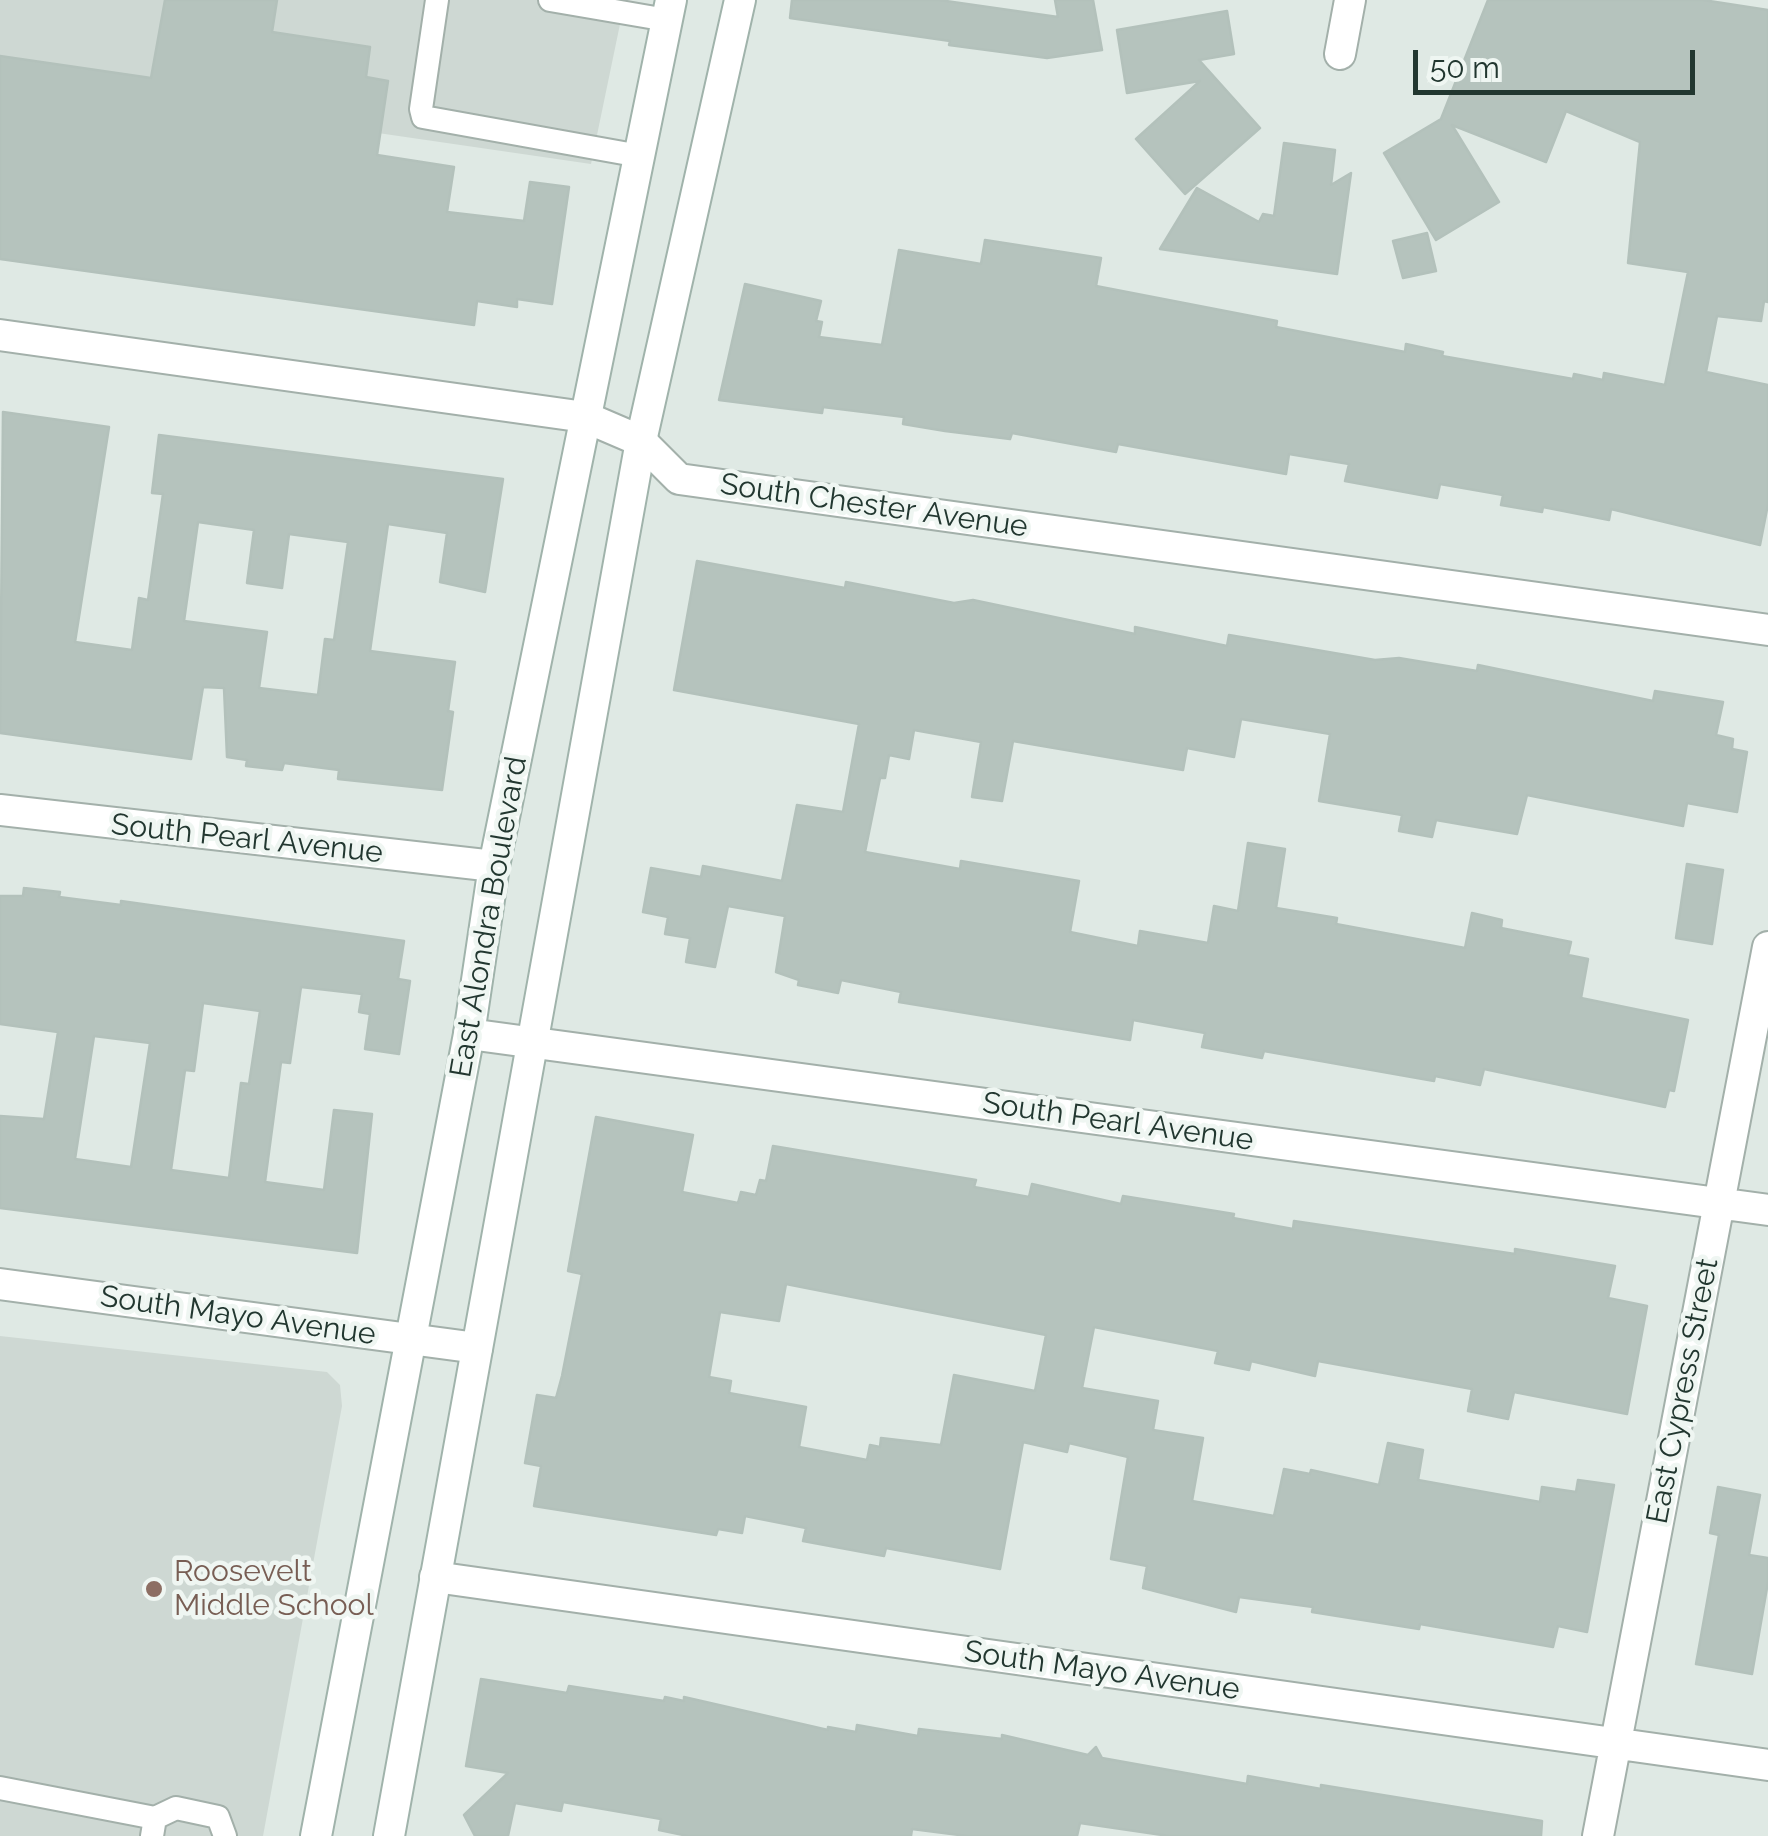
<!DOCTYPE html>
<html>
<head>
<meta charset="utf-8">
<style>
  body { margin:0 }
  #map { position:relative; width:1768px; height:1836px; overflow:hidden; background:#dfe9e4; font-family:Raleway,sans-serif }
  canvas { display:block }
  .scale { position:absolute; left:1413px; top:50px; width:282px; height:45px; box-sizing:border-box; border:5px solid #223730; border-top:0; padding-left:12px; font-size:30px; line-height:35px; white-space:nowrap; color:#223730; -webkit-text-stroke:8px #eff6f2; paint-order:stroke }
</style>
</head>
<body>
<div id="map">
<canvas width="1768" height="1836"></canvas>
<div class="scale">50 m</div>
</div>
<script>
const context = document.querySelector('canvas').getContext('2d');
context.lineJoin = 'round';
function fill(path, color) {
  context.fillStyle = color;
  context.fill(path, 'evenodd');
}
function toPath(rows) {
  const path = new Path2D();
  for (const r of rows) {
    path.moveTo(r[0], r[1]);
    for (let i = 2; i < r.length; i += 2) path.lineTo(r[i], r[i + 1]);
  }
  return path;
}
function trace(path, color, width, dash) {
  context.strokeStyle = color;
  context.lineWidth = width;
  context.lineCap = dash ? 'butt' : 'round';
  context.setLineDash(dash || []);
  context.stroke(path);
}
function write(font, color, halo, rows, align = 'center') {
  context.font = font + ' Raleway,sans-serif';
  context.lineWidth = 9;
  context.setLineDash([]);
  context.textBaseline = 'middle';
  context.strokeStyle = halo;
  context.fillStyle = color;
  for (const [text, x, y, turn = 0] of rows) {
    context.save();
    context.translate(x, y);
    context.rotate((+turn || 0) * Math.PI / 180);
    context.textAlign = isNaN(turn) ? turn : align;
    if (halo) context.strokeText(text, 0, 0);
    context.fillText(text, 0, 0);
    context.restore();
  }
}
const built = toPath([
  [0,0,625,0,591,164,0,78],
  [0,1336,327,1372,340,1385,342,1406,263,1836,0,1836]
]);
const building = toPath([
  [165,0,277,0,272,32,370,47,366,77,388,81,377,155,454,167,447,212,524,221,530,182,569,187,552,304,517,299,517,307,477,301,474,325,0,259,0,56,151,78,165,0],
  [792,0,939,0,1058,17,1055,0,1093,0,1102,50,1047,58,949,45,950,41,790,18,792,0],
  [1488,0,1703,0,1768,10,1768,302,1764,301,1761,321,1717,316,1706,372,1768,385,1768,504,1760,545,1611,509,1609,520,1543,507,1542,512,1501,505,1503,495,1440,484,1437,498,1345,481,1349,464,1289,454,1286,474,1118,444,1116,452,1012,433,1010,439,945,431,903,424,904,417,823,407,822,413,719,400,745,284,821,301,816,321,822,322,819,337,882,345,899,250,981,264,985,240,1101,258,1096,286,1277,321,1276,327,1405,352,1406,344,1443,352,1442,356,1573,379,1574,374,1603,380,1604,373,1665,385,1688,272,1628,263,1640,142,1566,111,1546,162,1452,125,1499,202,1436,240,1384,153,1441,119,1488,0],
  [1227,11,1234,54,1199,60,1260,128,1185,194,1136,139,1200,81,1127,93,1117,30,1227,11],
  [1284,143,1335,150,1331,185,1351,173,1337,274,1160,249,1197,188,1259,222,1263,214,1274,216,1284,143],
  [1427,233,1436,271,1403,278,1393,241,1427,233],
  [3,412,109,427,75,642,132,650,139,598,148,600,163,494,152,493,159,435,503,479,485,592,440,582,447,533,388,524,370,651,455,662,448,711,453,712,442,790,338,779,339,770,284,763,282,770,246,766,247,760,227,757,224,688,203,687,191,759,0,733,3,412],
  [198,522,254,530,247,583,282,588,289,534,348,542,334,640,325,639,318,695,259,688,267,632,184,621,198,522],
  [697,561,845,588,846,582,954,603,973,600,1135,634,1135,627,1227,646,1229,635,1375,660,1399,658,1477,671,1478,665,1653,701,1655,691,1723,702,1716,735,1733,739,1732,749,1747,752,1737,812,1687,803,1683,826,1527,795,1517,834,1436,820,1432,837,1399,831,1402,815,1319,801,1330,734,1241,719,1234,757,1187,748,1183,770,1013,741,1002,801,972,797,981,742,914,730,909,759,889,755,885,778,880,778,865,852,960,869,961,861,1079,881,1070,932,1138,946,1140,931,1208,943,1214,906,1238,911,1248,843,1285,849,1276,908,1337,918,1336,924,1465,948,1472,913,1502,920,1501,928,1571,942,1568,955,1588,959,1581,998,1688,1020,1674,1091,1669,1090,1665,1107,1484,1069,1480,1085,1435,1076,1434,1081,1264,1051,1262,1058,1202,1047,1205,1033,1133,1020,1130,1040,899,1002,901,992,841,980,838,993,798,985,799,980,776,972,785,916,728,906,715,967,686,962,690,938,665,934,668,917,643,912,651,868,701,877,703,866,782,881,797,805,843,812,859,724,674,690,697,561],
  [1687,864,1723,870,1712,944,1676,938,1687,864],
  [24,888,60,892,59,897,121,905,121,901,404,941,398,979,410,981,399,1054,365,1049,370,1014,359,1012,362,994,301,987,290,1063,281,1062,265,1182,324,1190,334,1110,372,1114,357,1253,0,1208,0,1116,44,1119,58,1032,0,1024,0,896,23,896,24,888],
  [203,1003,260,1011,249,1084,241,1083,229,1178,171,1170,185,1070,194,1071,203,1003],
  [94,1036,150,1043,131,1167,75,1159,94,1036],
  [596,1117,693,1135,682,1192,738,1203,741,1192,756,1195,760,1180,766,1181,773,1146,976,1180,974,1187,1029,1197,1032,1184,1121,1204,1123,1196,1234,1214,1233,1218,1293,1229,1294,1221,1515,1254,1515,1249,1615,1266,1608,1298,1647,1306,1627,1414,1514,1392,1508,1419,1468,1411,1472,1389,1318,1361,1315,1376,1251,1361,1249,1370,1215,1363,1218,1351,1094,1327,1082,1388,1158,1401,1153,1430,1203,1438,1192,1501,1274,1516,1284,1469,1310,1474,1311,1470,1379,1485,1388,1443,1423,1450,1418,1480,1540,1502,1542,1487,1576,1492,1578,1480,1614,1485,1587,1632,1558,1626,1553,1647,1420,1624,1419,1629,1312,1612,1313,1607,1239,1597,1236,1612,1143,1588,1147,1566,1111,1559,1128,1457,1069,1443,1067,1452,1023,1442,1000,1569,886,1548,884,1556,803,1541,806,1528,745,1516,742,1533,718,1529,716,1535,534,1506,541,1466,525,1463,537,1395,556,1398,562,1376,582,1274,568,1271,596,1117],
  [786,1284,1046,1335,1035,1391,954,1375,941,1445,881,1438,880,1447,870,1445,867,1460,799,1447,806,1407,729,1393,731,1381,709,1377,720,1312,779,1321,786,1284],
  [1718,1487,1760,1495,1749,1555,1768,1558,1768,1582,1752,1674,1696,1664,1719,1535,1710,1533,1718,1487],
  [481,1679,567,1693,569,1686,664,1701,665,1697,684,1701,684,1697,828,1730,828,1727,856,1732,857,1725,918,1736,919,1729,1002,1739,1002,1735,1088,1755,1096,1747,1102,1758,1247,1784,1248,1776,1321,1789,1321,1785,1542,1821,1541,1836,1169,1836,1080,1823,1077,1836,967,1836,912,1829,911,1836,688,1836,659,1830,661,1819,563,1802,561,1811,515,1803,508,1836,475,1836,464,1815,508,1773,466,1766,481,1679]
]);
const lane = toPath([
  [437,0,421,109,423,117,640,156],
  [550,0,667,20],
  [0,1788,155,1818],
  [152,1836,155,1818,176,1808,218,1817,225,1836]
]);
const street = toPath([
  [1340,54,1350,0],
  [0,335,585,417,641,441,679,479,1768,630],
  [0,810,494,866],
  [469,1034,1768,1210],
  [0,1284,477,1348],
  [435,1577,1768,1765],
  [1598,1836,1768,947]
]);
const secondary = toPath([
  [316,1836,469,1034,494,866,671,0],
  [389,1836,641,441,740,0]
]);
const markers = [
  [154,1589,10,"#8d6e63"]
];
const streetNames = [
  ["South Chester Avenue",874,506,8],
  ["South Pearl Avenue",247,839,6],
  ["East Alondra Boulevard",489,917,-80],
  ["South Pearl Avenue",1118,1122,8],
  ["South Mayo Avenue",238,1316,8],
  ["East Cypress Street",1683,1391,-79],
  ["South Mayo Avenue",1102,1671,8]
];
const educationNames = [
  ["Roosevelt",174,1572],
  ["Middle School",174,1606]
];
fill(built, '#ced8d3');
fill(building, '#b5c3bd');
trace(building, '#b3c1bb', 2.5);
trace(lane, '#a3b0aa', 26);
trace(street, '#a3b0aa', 34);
trace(secondary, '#a0b3ab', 34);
trace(lane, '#fff', 22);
trace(street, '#fff', 30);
trace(secondary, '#fff', 30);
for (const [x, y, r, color] of markers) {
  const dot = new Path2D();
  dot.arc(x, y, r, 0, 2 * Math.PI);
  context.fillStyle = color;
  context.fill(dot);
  trace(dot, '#eff6f2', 4);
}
write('30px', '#223730', '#eff6f2', streetNames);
write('30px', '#785e54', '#eff6f2', educationNames, 'left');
</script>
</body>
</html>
